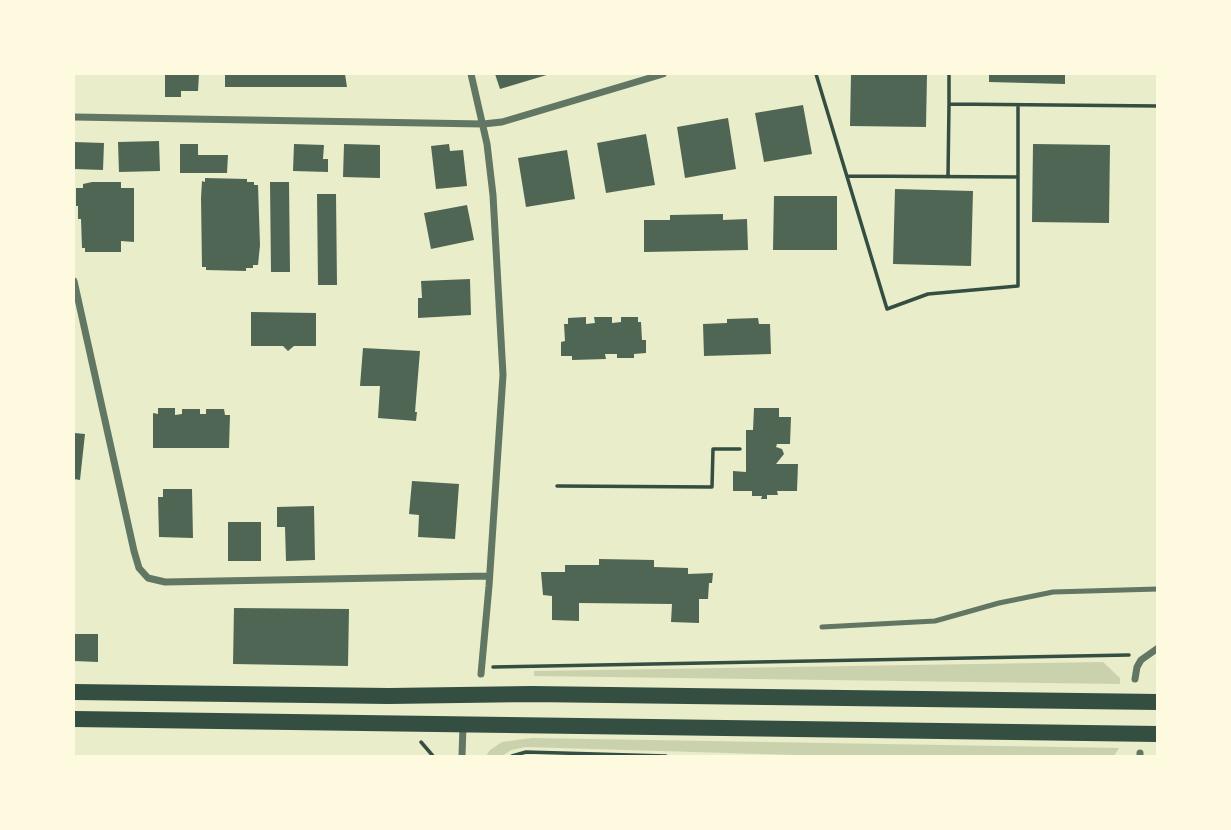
<!DOCTYPE html>
<html>
<head>
<meta charset="utf-8">
<style>
  body { margin:0 }
  #map { position:relative; width:1231px; height:830px; overflow:hidden; background:#e9edc9; font-family:"DejaVu Sans",sans-serif }
  canvas { display:block }
  .frame { position:absolute; inset:0; border:75px solid #fefae0; pointer-events:none }
</style>
</head>
<body>
<div id="map">
<canvas width="1231" height="830"></canvas>
<div class="frame"></div>
</div>
<script>
const context = document.querySelector('canvas').getContext('2d');
context.lineJoin = 'round';
function fill(path, color) {
  context.fillStyle = color;
  context.fill(path, 'evenodd');
}
function toPath(rows) {
  const path = new Path2D();
  for (const r of rows) {
    path.moveTo(r[0], r[1]);
    for (let i = 2; i < r.length; i += 2) path.lineTo(r[i], r[i + 1]);
  }
  return path;
}
function trace(path, color, width, dash) {
  context.strokeStyle = color;
  context.lineWidth = width;
  context.lineCap = dash ? 'butt' : 'round';
  context.setLineDash(dash || []);
  context.stroke(path);
}
const green = toPath([
  [1103,662,1120,678,1120,684,534,676,534,671],
  [532,738,1119,748,1114,756,828,756,526,747,511,750,502,756,486,756,490,750,502,742]
]);
const building = toPath([
  [165,74,199,74,198,91,181,91,181,97,165,97],
  [225,74,345,74,347,87,225,87],
  [495,74,550,74,500,89],
  [851,74,927,74,926,127,850,126],
  [989,74,1065,74,1065,84,989,82],
  [803,105,812,154,764,162,755,113],
  [728,118,736,169,685,178,677,127],
  [646,134,655,185,606,193,597,143],
  [159,141,160,171,119,172,118,142],
  [74,142,104,143,103,170,74,169],
  [180,144,198,144,198,155,228,155,227,173,180,173],
  [294,144,324,145,323,159,328,159,328,172,293,171],
  [344,144,380,145,380,178,343,177],
  [449,144,450,151,463,150,467,186,436,189,431,146],
  [1033,144,1110,145,1109,223,1032,222],
  [567,150,575,199,526,207,518,158],
  [205,178,247,179,247,182,254,182,254,185,258,185,260,245,258,265,253,265,253,268,246,268,246,271,206,270,206,267,202,267,201,198,202,181,205,182],
  [92,182,121,182,121,188,134,188,134,242,121,241,121,252,85,252,85,248,82,248,81,219,78,219,78,206,76,206,76,188,83,188,83,184],
  [270,182,289,182,290,272,271,272],
  [895,189,973,191,971,266,893,264],
  [317,194,336,194,337,285,318,285],
  [774,196,837,196,837,250,773,250],
  [467,205,474,240,431,249,424,213],
  [723,214,723,220,747,219,748,250,644,252,644,220,670,220,670,215],
  [470,279,471,315,418,318,418,298,422,298,421,281],
  [251,312,316,313,316,346,294,346,288,351,283,346,251,346],
  [586,317,586,324,595,323,594,317,612,317,612,323,621,322,621,317,638,317,638,322,641,322,642,340,646,340,646,353,634,354,634,358,617,358,617,354,605,354,606,359,572,360,572,356,561,356,561,342,565,341,564,324,568,324,568,318],
  [758,318,759,324,770,324,771,354,704,356,703,324,727,323,727,319],
  [363,348,420,351,415,412,417,412,416,421,378,418,380,386,360,386],
  [158,408,175,408,175,415,182,414,182,409,200,409,200,414,206,414,206,409,224,409,225,415,230,415,229,448,153,448,153,413,158,414],
  [754,408,779,408,779,417,791,417,790,444,777,444,776,447,782,449,784,454,776,464,798,464,797,491,777,491,778,495,767,495,767,499,761,499,762,496,752,496,752,491,733,491,733,471,746,472,746,430,753,430],
  [74,433,85,434,80,480,74,479],
  [412,481,459,484,455,539,418,537,419,515,409,514],
  [163,489,192,489,193,538,159,537,158,497,163,497],
  [314,506,315,560,286,561,285,527,277,527,277,507],
  [228,522,261,522,261,561,228,561],
  [599,559,654,560,654,567,688,568,688,574,713,573,712,583,709,583,708,599,699,599,699,623,671,622,672,604,579,603,579,621,552,620,552,596,543,595,541,572,565,572,565,565,599,565],
  [234,608,349,609,348,666,233,664],
  [74,634,98,634,98,662,74,661]
]);
const path = toPath([
  [816,74,887,309,928,294,1018,286,1018,105],
  [949,74,949,104,1158,106],
  [847,176,1018,177],
  [948,177,949,104],
  [557,486,712,487,713,449,740,449],
  [493,667,1129,655],
  [421,742,433,756],
  [512,756,526,752,666,756]
]);
const service = toPath([
  [822,627,935,621,999,603,1053,592,1158,589]
]);
const minor = toPath([
  [471,74,487,144,493,195,503,375,489,586,481,674],
  [74,117,483,124,502,122,663,74],
  [74,281,134,551,139,568,148,578,165,582,488,576],
  [1135,679,1137,667,1141,660,1158,648],
  [1140,753,1140,756],
  [462,756,463,726]
]);
const primary = toPath([
  [74,692,389,696,531,694,1158,702],
  [74,719,1158,734]
]);
fill(green, '#cad2ad');
fill(building, '#4f6655');
trace(path, '#344e41', 3.5);
trace(service, '#617663', 5);
trace(minor, '#617663', 7);
trace(primary, '#344e41', 16);
</script>
</body>
</html>
